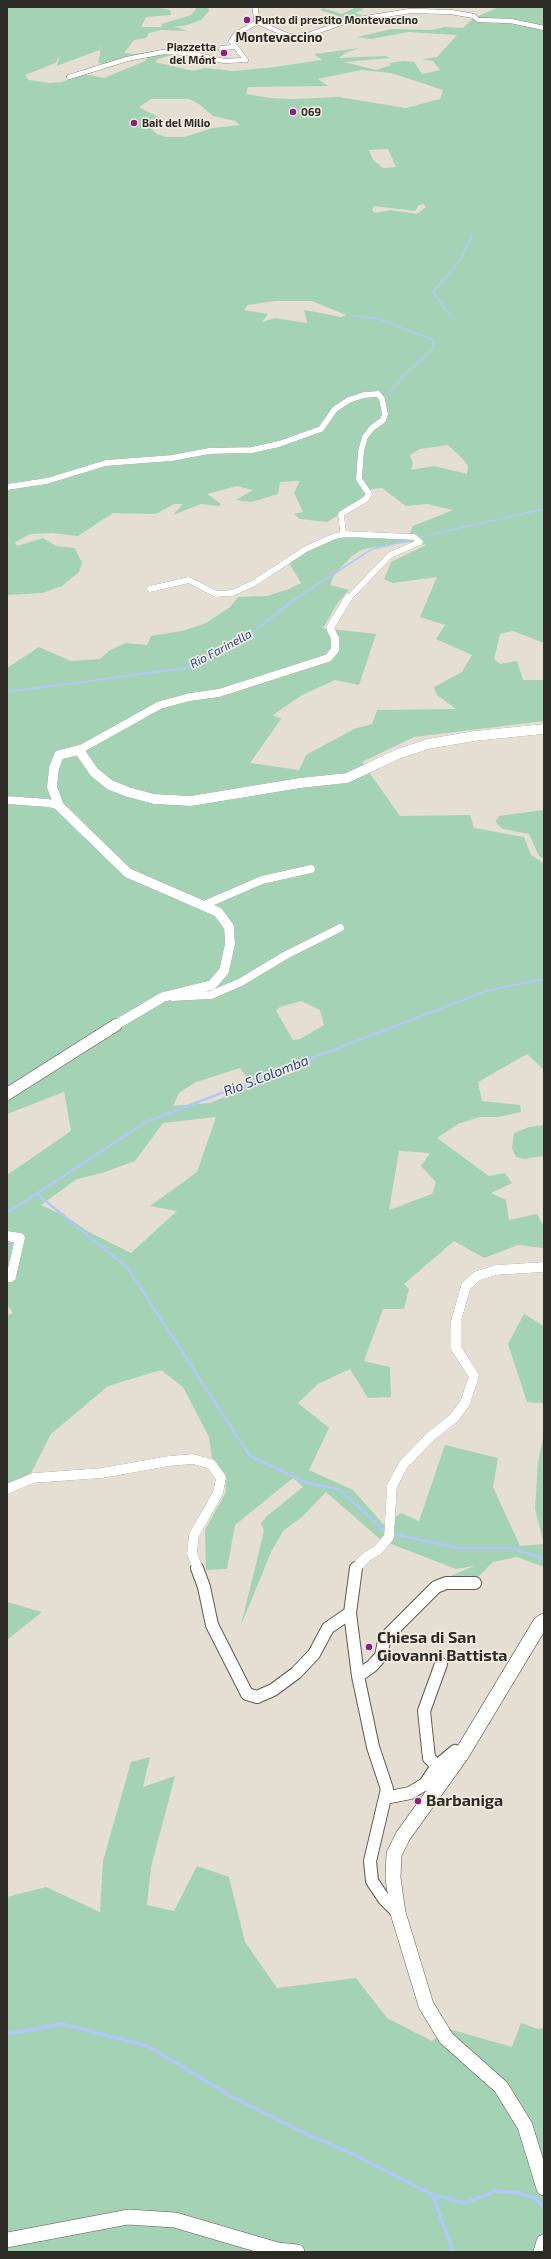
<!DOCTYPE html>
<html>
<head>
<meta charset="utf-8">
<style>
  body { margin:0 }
  #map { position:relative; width:551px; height:2259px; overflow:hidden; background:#e4dfd2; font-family:"Exo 2",sans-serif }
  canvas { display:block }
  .frame { position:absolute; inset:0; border:8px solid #2d2b26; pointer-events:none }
</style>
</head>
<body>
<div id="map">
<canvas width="551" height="2259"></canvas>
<div class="frame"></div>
</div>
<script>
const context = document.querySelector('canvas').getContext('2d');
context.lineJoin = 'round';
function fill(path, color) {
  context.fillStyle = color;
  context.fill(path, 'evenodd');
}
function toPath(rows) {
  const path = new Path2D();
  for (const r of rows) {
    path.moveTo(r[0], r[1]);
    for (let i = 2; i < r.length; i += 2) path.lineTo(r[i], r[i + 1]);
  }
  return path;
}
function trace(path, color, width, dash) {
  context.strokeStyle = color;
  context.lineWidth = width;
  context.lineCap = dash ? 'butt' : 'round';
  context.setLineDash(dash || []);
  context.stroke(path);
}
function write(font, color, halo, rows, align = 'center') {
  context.font = font + ' "Exo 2",sans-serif';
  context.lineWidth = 3.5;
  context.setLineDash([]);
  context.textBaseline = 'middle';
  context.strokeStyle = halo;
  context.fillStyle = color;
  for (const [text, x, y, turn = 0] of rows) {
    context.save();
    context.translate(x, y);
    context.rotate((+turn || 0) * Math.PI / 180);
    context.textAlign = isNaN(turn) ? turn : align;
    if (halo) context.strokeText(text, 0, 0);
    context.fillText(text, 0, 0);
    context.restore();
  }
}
const green = toPath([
  [7,7,155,7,170,10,171,15,146,17,141,27,161,27,162,24,171,21,191,15,197,7,208,7,209,11,201,20,184,26,174,26,187,31,161,30,149,33,146,38,134,40,124,53,134,54,173,48,195,51,190,56,175,54,158,59,155,62,193,71,204,68,234,71,275,67,322,60,314,54,360,48,345,53,339,58,386,56,390,58,344,62,376,70,391,65,389,63,404,61,414,62,422,74,440,70,433,61,422,59,437,57,457,35,408,32,371,39,357,37,392,29,431,30,445,27,463,28,474,18,499,7,544,7,544,643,513,631,500,634,494,659,500,664,517,661,523,680,544,680,544,721,414,737,362,762,400,816,470,815,474,828,524,837,531,855,544,863,544,1070,527,1054,478,1082,482,1101,520,1105,521,1112,498,1117,479,1117,458,1124,437,1138,489,1176,505,1173,512,1183,491,1193,506,1200,509,1220,537,1214,544,1227,544,1248,518,1245,484,1258,454,1241,404,1284,409,1289,404,1309,383,1309,364,1361,390,1367,391,1397,368,1398,350,1369,318,1384,298,1403,329,1428,309,1470,353,1490,384,1525,401,1513,419,1521,445,1445,498,1458,493,1487,520,1546,544,1544,535,1509,538,1462,544,1433,544,1567,517,1557,493,1562,478,1577,471,1580,446,1578,474,1566,456,1569,381,1540,326,1492,303,1516,283,1531,272,1550,241,1625,264,1531,261,1523,267,1516,303,1487,293,1478,235,1525,227,1569,206,1570,205,1530,226,1492,225,1474,212,1458,209,1437,183,1387,161,1370,108,1386,51,1434,30,1475,7,1485,7,1315,13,1313,7,1305,7,1175,71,1131,64,1092,7,1114,7,668,39,647,71,661,100,659,110,650,126,643,147,645,151,636,182,631,206,623,230,607,238,597,267,596,289,589,301,583,288,561,327,537,408,538,413,526,453,510,427,504,406,506,382,488,372,489,351,507,327,522,300,519,294,514,303,512,294,493,300,481,280,482,278,494,252,502,236,500,253,490,237,486,207,494,221,504,219,506,201,504,173,515,183,504,174,504,156,514,113,513,78,536,53,533,30,534,15,542,17,546,43,538,56,546,75,548,82,563,79,572,62,586,43,593,7,595],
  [99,44,100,54,98,62,106,66,140,57,147,58,145,61,104,78,84,74,62,82,50,83,29,80,25,75,56,63,60,54,57,66,99,50],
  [361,70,391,73,443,90,440,99,406,108,339,97,294,99,270,98,246,94,248,87,328,86,318,79],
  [151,99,189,99,199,104,213,116,235,121,240,125,213,128,184,137,166,137,157,134,152,129,160,118,139,107],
  [388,149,396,167,383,168,373,160,369,150],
  [424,204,426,207,417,214,391,210,375,213,372,210,374,206,415,211,419,205],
  [275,301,312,301,346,315,341,317,304,310,307,323,275,318,262,322,268,314,244,310,248,305],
  [448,445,463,459,468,466,467,474,434,466,411,470,413,464,410,455,420,449],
  [409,542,426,545,391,562,384,579,393,583,437,577,420,617,445,625,436,639,472,655,462,672,434,687,437,695,456,709,377,710,372,724,354,729,306,755,299,770,250,763,281,719,273,715,302,695,335,680,359,685,376,634,323,628,339,601,349,590,330,585,334,575,352,556,363,549],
  [301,1001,320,1010,324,1025,300,1039,293,1040,276,1011,280,1007],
  [240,1068,250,1082,234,1093,210,1103,173,1106,179,1093,196,1082],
  [216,1117,197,1172,150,1206,177,1211,131,1253,89,1232,67,1217,41,1205,77,1179,102,1173,135,1161,163,1123],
  [399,1151,430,1153,421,1166,436,1182,432,1194,389,1210],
  [357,7,364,9,355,13,367,17,345,20,334,18,338,16,320,10,323,8,342,14],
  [544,807,544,859,539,856,529,834,503,829,497,824,496,821,499,816,543,810],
  [544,1125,544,1156,524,1159,516,1157,512,1148,514,1133,529,1127],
  [524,1314,544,1326,544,1422,543,1403,527,1402,508,1344],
  [7,1602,42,1612,7,1640],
  [150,1757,143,1787,175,1776,151,1867,147,1905,174,1911,197,1866,229,1877,245,1942,277,1988,356,1978,387,2018,432,2041,449,2029,512,2047,521,2023,538,2029,544,2028,544,2252,7,2252,7,1897,46,1887,100,1912,103,1861,131,1762]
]);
const streamFar3 = toPath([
  [353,316,379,319,433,340,433,349,404,375,387,396],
  [451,317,433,292,459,262,472,235],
  [420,537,544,509],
  [295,599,372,549,411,540]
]);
const streamFar2 = toPath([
  [7,692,186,668,246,638,296,598],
  [396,1026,486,991,544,979]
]);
const streamFar1 = toPath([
  [37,1194,127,1267,250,1456,305,1482,340,1490,386,1532],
  [7,1213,146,1122,398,1025],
  [392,1534,459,1548,512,1548,544,1559]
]);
const stream = toPath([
  [7,2034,62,2024,148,2046,229,2095,311,2136,353,2154,433,2195,465,2203,496,2191,517,2193,535,2198,544,2208],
  [433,2196,453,2252]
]);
const minorFar4 = toPath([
  [225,55,221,50,222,48,234,47],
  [246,60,231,41,236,34,257,22,289,36,308,35,347,21,410,11,451,12,474,16,478,20,511,21,544,28],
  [69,77,127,59,163,52,189,53,224,61,246,60]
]);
const minorFar3 = toPath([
  [7,487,47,481,106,463,172,458,209,451,252,450,279,444,321,429,335,409,349,400,364,395,378,394,382,399,385,414,383,420,372,428,365,437,361,451,359,479,369,494,366,499,341,514,343,532,346,534],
  [150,589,189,580,216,594,232,593,254,583,306,549,335,536,346,534,414,537,420,542,390,555,348,599]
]);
const minorFar2 = toPath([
  [79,750,160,705,190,697,219,693,328,658,335,650,335,638,330,628,348,598],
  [7,800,48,803,59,806],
  [204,905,262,880,311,869],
  [173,997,211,995,241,982,286,955,340,928]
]);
const minorFar1 = toPath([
  [7,1236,20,1238,11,1277,7,1278],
  [7,1489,33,1478,102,1473,169,1461,193,1459,211,1464,221,1478,218,1493,194,1535,192,1553,198,1569],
  [355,1569,366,1557,378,1550,389,1537,392,1486,403,1465,431,1436,454,1418,465,1403,474,1376,456,1348,456,1321,466,1286,477,1276,496,1270,544,1267]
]);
const minor = toPath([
  [197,1568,204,1587,212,1625,247,1694,257,1697,273,1690,296,1673,314,1654,328,1628,350,1613],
  [356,1568,350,1613,358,1676,373,1747,387,1789,370,1861,372,1881,384,1899,397,1912],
  [358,1676,372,1666,381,1656,384,1641,389,1634,436,1587,446,1583,475,1583],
  [437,1766,429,1758,424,1711,441,1664],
  [385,1798,410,1793,425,1784,437,1766,455,1751,461,1755]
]);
const tertiaryFar3 = toPath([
  [255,7,257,22]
]);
const tertiaryFar2 = toPath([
  [114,1026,163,997,212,985,224,971,230,944,229,927,218,912,128,873,59,806,52,787,54,768,59,755,79,750,94,772,110,785,128,792,154,799,191,801,300,783,347,778,398,754,428,744,474,736,544,729]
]);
const tertiaryFar1 = toPath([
  [7,1094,116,1025]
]);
const tertiary = toPath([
  [544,1621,540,1624,461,1755,403,1836,394,1854,393,1878,398,1913,426,2005,446,2038,501,2087,525,2126,544,2188],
  [7,2240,128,2217,175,2220,277,2250,297,2252],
  [541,2252,544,2242]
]);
const markers = [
  [247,20,4,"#8f1f80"],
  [224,53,4,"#8f1f80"],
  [293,112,4,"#8f1f80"],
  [134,123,4,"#8f1f80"],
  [369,1647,4,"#8f1f80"],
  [418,1801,4,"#8f1f80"]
];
const farPoinames = [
  ["Punto di prestito Montevaccino",255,20],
  ["Piazzetta",216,47,"right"],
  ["del Mónt",216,60,"right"],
  ["069",301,112],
  ["Bait del Milio",142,123]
];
const farWaternames = [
  ["Rio Farinella",221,649,-28]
];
const farQuarternames = [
  ["Montevaccino",279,38]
];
const waterNames = [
  ["Rio S.Colomba",266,1076,-21]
];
const nearPoinames = [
  ["Chiesa di San",377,1638],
  ["Giovanni Battista",377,1656],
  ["Barbaniga",426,1801]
];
fill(green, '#a4d2b5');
trace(streamFar3, '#b0c8f8', 1.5);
trace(streamFar2, '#b0c8f8', 2);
trace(streamFar1, '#b0c8f8', 2.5);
trace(stream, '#b0c8f8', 3.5);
trace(minorFar4, '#5f5b50', 5);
trace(minorFar3, '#5f5b50', 6);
trace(minorFar2, '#5f5b50', 8);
trace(minorFar1, '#5f5b50', 10);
trace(minor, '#5f5b50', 14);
trace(tertiaryFar3, '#5f5b50', 6);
trace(tertiaryFar2, '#5f5b50', 10);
trace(tertiaryFar1, '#5f5b50', 13);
trace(tertiary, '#5f5b50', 16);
trace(minorFar4, '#fff', 4.5);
trace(minorFar3, '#fff', 6);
trace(minorFar2, '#fff', 8);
trace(minorFar1, '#fff', 10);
trace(minor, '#fff', 12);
trace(tertiaryFar3, '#fff', 5.5);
trace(tertiaryFar2, '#fff', 10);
trace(tertiaryFar1, '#fff', 12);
trace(tertiary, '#fff', 15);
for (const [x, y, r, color] of markers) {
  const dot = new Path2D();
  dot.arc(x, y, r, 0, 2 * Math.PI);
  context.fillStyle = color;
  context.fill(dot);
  trace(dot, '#f1ecdf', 1.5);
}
write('bold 11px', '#2d2b26', '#f1ecdf', farPoinames, 'left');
write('italic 12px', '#29478c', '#f1ecdf', farWaternames);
write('bold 13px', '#2d2b26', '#f1ecdf', farQuarternames);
write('italic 14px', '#29478c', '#f1ecdf', waterNames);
write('bold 16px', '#2d2b26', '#f1ecdf', nearPoinames, 'left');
</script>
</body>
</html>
